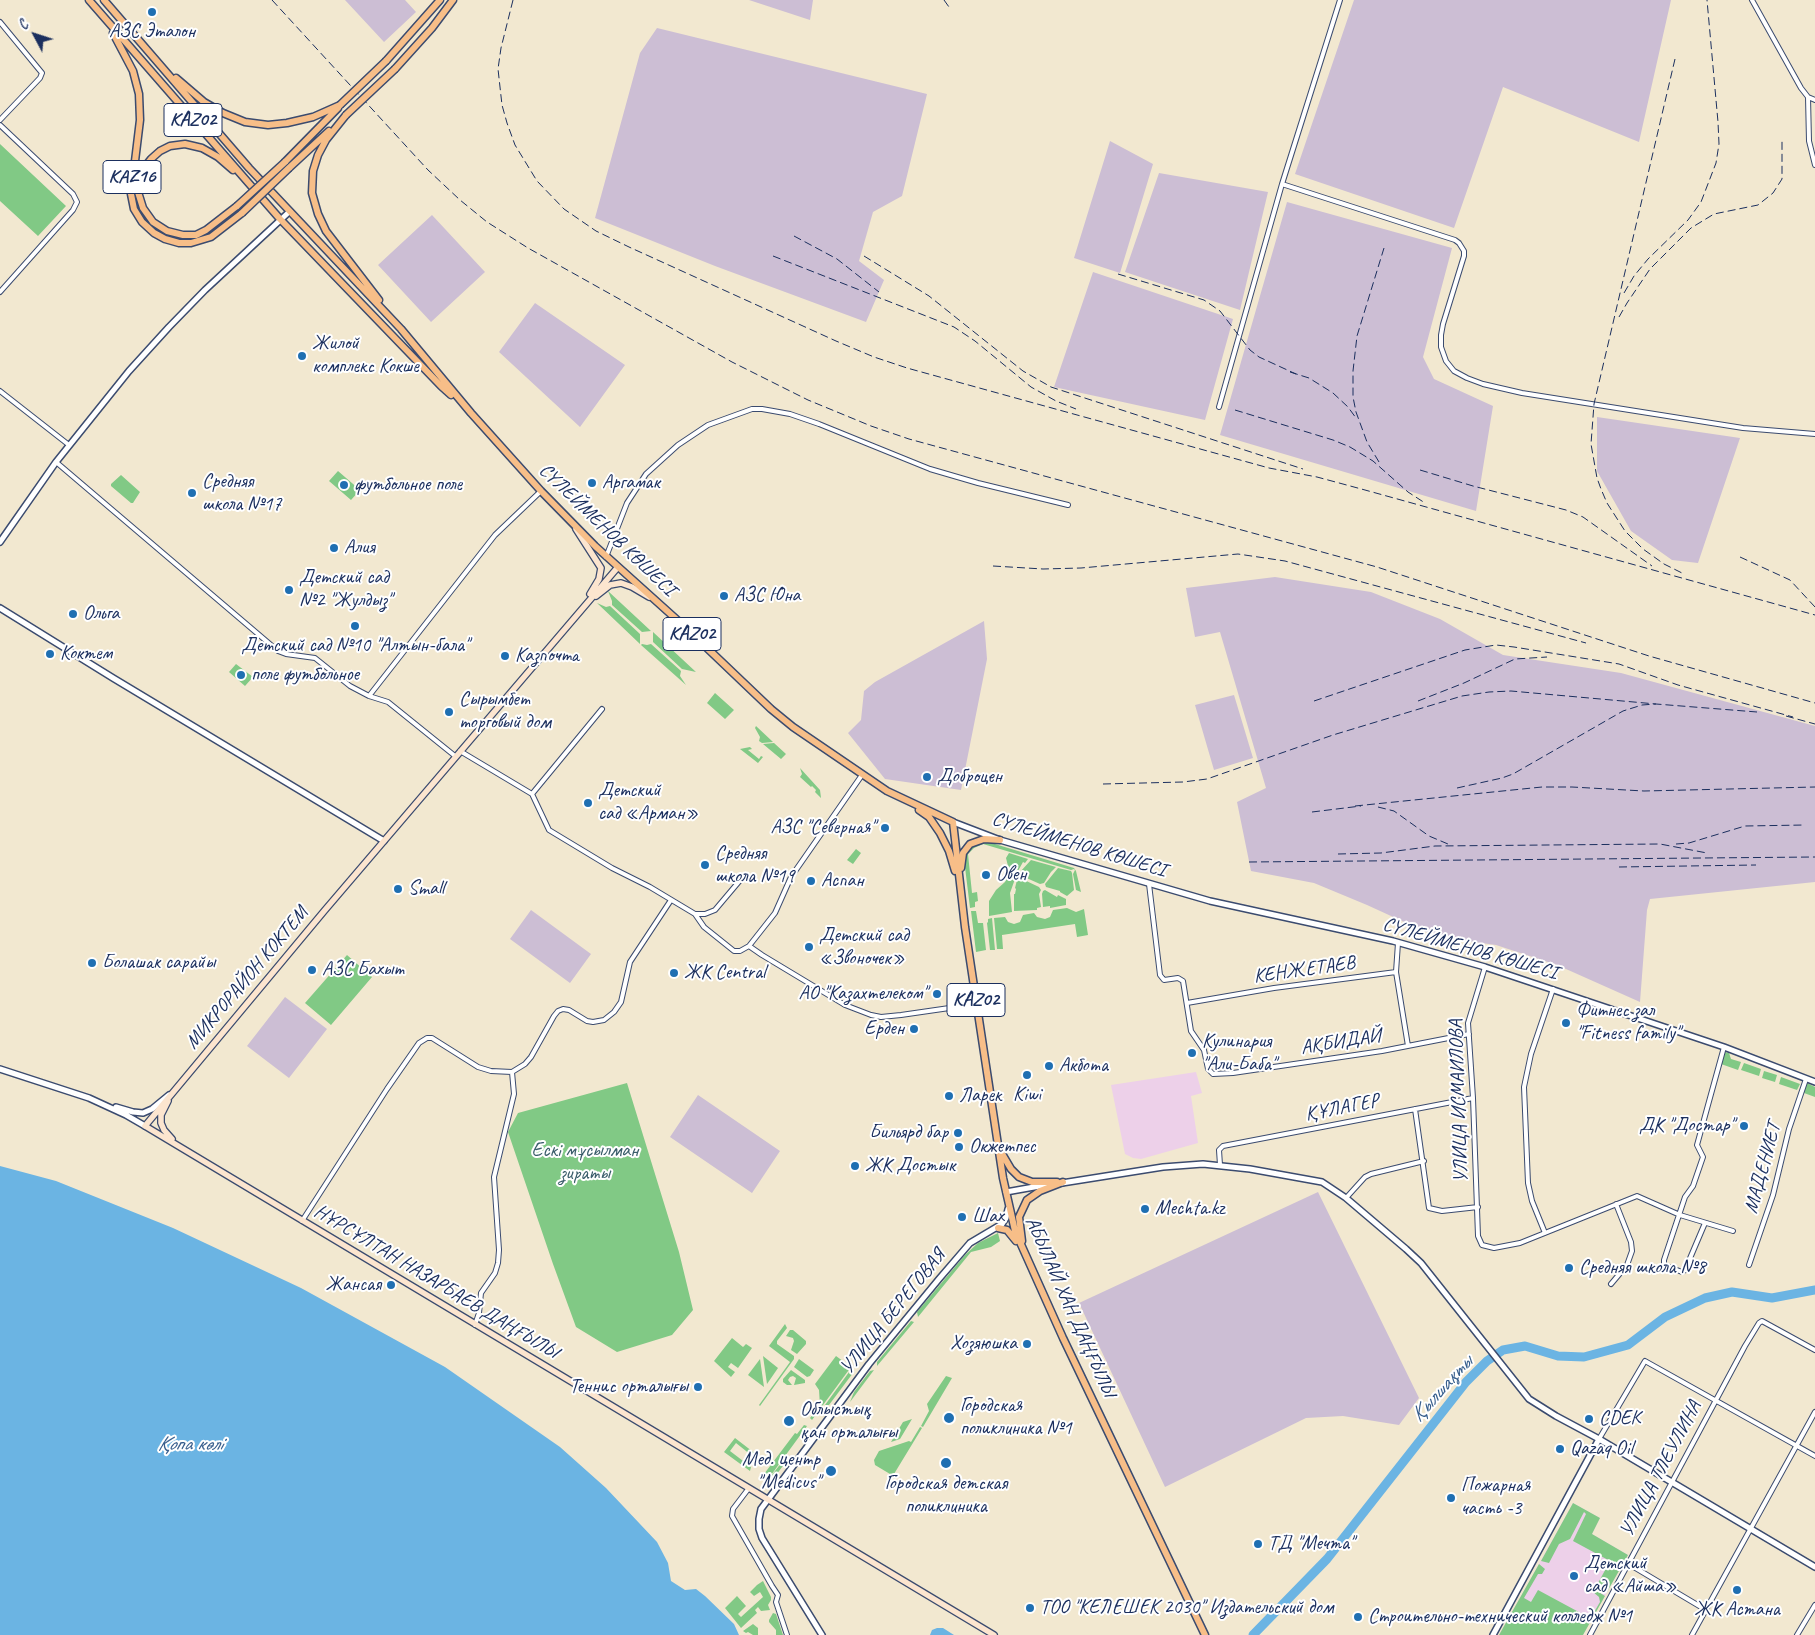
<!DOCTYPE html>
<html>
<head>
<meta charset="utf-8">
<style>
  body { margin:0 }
  #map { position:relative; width:1815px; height:1635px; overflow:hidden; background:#f2e8d0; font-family:Caveat,sans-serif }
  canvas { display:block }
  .north { position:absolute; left:10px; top:10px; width:50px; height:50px; -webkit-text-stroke:4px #fff; paint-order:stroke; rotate:310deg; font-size:14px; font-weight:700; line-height:20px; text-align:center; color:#1b2f5e }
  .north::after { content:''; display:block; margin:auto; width:18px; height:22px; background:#1b2f5e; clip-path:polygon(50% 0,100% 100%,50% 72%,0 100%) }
</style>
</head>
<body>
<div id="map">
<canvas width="1815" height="1635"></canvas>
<div class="north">С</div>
</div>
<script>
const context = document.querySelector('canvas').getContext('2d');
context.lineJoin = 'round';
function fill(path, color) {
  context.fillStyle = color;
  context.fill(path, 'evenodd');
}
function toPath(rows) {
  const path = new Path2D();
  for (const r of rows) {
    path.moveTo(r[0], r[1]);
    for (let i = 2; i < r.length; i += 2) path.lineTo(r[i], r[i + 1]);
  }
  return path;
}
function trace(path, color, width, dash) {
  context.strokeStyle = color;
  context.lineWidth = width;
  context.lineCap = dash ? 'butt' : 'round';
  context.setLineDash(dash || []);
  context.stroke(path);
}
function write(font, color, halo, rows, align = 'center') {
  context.font = font + ' Caveat,sans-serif';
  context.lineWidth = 4;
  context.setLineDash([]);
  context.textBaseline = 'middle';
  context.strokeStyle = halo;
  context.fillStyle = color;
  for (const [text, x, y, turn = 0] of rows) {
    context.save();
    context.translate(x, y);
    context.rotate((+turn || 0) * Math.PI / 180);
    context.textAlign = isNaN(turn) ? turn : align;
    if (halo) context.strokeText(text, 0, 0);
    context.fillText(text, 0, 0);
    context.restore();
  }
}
const built = toPath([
  [1196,1072,1202,1093,1191,1096,1198,1143,1141,1159,1133,1158,1125,1154,1111,1085],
  [1573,1503,1600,1518,1592,1534,1628,1555,1583,1635,1499,1635]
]);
const industrial = toPath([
  [345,0,405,0,416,12,384,42],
  [749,0,813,0,810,20],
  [1354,0,1671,0,1639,142,1503,87,1454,228,1295,174],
  [657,28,927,94,902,196,873,212,859,261,884,280,866,322,715,266,595,218,640,53],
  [1110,141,1153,164,1120,273,1074,258],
  [1159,173,1268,192,1240,310,1125,272],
  [1287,202,1452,248,1423,357,1434,379,1493,406,1476,511,1220,435],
  [432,215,485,272,431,322,378,265],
  [1093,272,1233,319,1205,420,1054,387],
  [535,303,625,365,580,427,499,352],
  [1597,417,1740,438,1698,563,1672,560,1631,531,1597,471],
  [1275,577,1371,592,1440,619,1503,655,1621,673,1815,726,1815,882,1650,899,1647,910,1640,1002,1557,965,1496,945,1437,937,1367,905,1314,883,1251,871,1237,802,1266,788,1220,632,1195,637,1186,588],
  [984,621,987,659,961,790,885,779,848,733,861,720,864,691,875,682],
  [1234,695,1253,758,1214,770,1195,705],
  [531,910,591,954,570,983,510,939],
  [285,997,327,1029,289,1078,247,1046],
  [698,1095,780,1151,752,1193,670,1137],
  [1318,1192,1419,1398,1399,1425,1343,1416,1306,1418,1165,1487,1079,1303]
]);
const green = toPath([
  [0,144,66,206,38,236,0,201],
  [338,471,360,490,351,500,329,481],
  [121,475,140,492,133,503,131,503,111,486,111,484],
  [608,591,651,631,642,632,612,605,612,601],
  [597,603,606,607,610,606,640,634,640,644],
  [653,632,696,672,682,669,653,642],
  [642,644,647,645,651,644,681,671,680,676,686,685,641,645],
  [236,664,253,677,245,686,229,672],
  [715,693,734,710,725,719,707,703],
  [756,726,773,742,762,743,759,741,760,737,755,728],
  [774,743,786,754,781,759,763,744],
  [750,747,752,749,748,750,759,759,761,756,763,757,758,763,740,749],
  [800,768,820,790,821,798,815,792,816,790,812,786,811,787,800,777,802,774],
  [985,841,1074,868,1076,871,1081,892,1076,890,1073,874,1075,870,1074,869,1071,870,983,844,974,848,968,854,972,893,977,892,978,901,975,902,975,907,970,908,964,859,969,847],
  [856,849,861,853,853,864,847,860],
  [1009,853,1028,859,1025,863,1023,862,1018,871,1014,872,1009,870,1006,858],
  [1031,860,1056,867,1051,872,1044,883,1040,884,1022,876,1020,872],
  [1058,868,1071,871,1072,873,1074,890,1067,896,1060,892,1060,891,1046,887,1045,884],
  [1009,874,1013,875,1015,879,1010,893,1012,912,989,916,989,901,996,890,1005,882],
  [1020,878,1039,887,1041,890,1039,894,1041,907,1037,908,1037,910,1014,911,1014,894,1015,894,1016,889,1015,888,1017,880],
  [1045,890,1057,897,1058,895,1066,899,1066,905,1050,908,1050,906,1043,907,1042,894,1043,891],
  [1067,908,1076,912,1084,909,1088,935,1077,937,1075,924,1002,935,1003,949,997,949,994,918,1005,917,1008,922,1014,924,1020,922,1023,915,1034,913,1037,917,1045,919,1050,917,1053,910],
  [971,911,976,911,978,923,983,923,986,950,976,952],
  [992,918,995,950,990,950,987,923,988,922,988,919],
  [347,955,372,977,331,1025,305,1003],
  [1725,1052,1729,1053,1731,1059,1741,1062,1738,1070,1721,1064],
  [1744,1063,1761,1069,1759,1076,1741,1070],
  [1764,1071,1777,1075,1775,1082,1762,1078],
  [1781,1077,1800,1084,1797,1090,1779,1084],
  [627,1083,679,1252,693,1310,672,1335,617,1352,576,1327,553,1264,508,1132,518,1113],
  [1807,1083,1815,1087,1815,1097,1804,1093],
  [998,1233,1000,1241,991,1247,971,1252,918,1317,917,1312,965,1255,978,1243],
  [911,1321,914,1322,877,1366,877,1362],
  [785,1324,787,1328,777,1341,777,1344,794,1356,794,1359,760,1406,759,1405,790,1362,769,1346],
  [790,1330,793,1330,806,1341,806,1344,797,1354,791,1350,794,1341,793,1338,786,1336],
  [732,1338,743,1347,746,1344,752,1348,738,1368,731,1363,728,1367,735,1372,731,1377,714,1361],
  [763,1356,778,1368,767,1384],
  [836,1356,851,1367,812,1420,810,1418,820,1406,819,1390,815,1384],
  [760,1359,764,1387,748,1375],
  [799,1359,814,1370,810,1376,807,1377,794,1367],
  [852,1368,853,1373,829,1405,825,1405],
  [791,1370,805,1380,805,1383,794,1385,796,1378,793,1376,790,1377,788,1380,792,1385,787,1385,783,1382,783,1379],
  [874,1370,850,1402,854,1392,870,1371],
  [946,1376,952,1378,923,1427,921,1426,929,1411,927,1404],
  [912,1419,900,1439,891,1442,903,1422],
  [804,1425,807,1426,766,1482,761,1478,795,1433,797,1434],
  [920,1427,922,1428,894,1474,890,1474,875,1465,874,1460,879,1451,909,1441,911,1442],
  [735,1438,761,1458,758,1462,754,1463,756,1459,736,1443,730,1451,751,1467,750,1471,724,1452],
  [785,1458,785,1463,768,1486,765,1484],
  [1573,1503,1600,1518,1592,1534,1628,1555,1607,1592,1597,1585,1610,1561,1573,1541,1586,1514,1584,1512,1570,1539,1559,1544,1549,1563,1541,1561],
  [1539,1564,1545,1569,1542,1574,1538,1574,1524,1598,1531,1602,1538,1590,1588,1617,1593,1614,1600,1602,1599,1597,1593,1592,1597,1591,1605,1596,1583,1635,1499,1635],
  [763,1581,771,1597,771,1600,768,1605,770,1610,761,1611,758,1607,755,1610,757,1613,741,1628,725,1608,737,1596,746,1606,738,1614,741,1617,763,1597,760,1592,754,1596,750,1592,757,1585],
  [773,1613,776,1614,783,1635,776,1635,776,1630,769,1622,769,1620],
  [753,1624,758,1628,758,1635,753,1635,748,1632,746,1633,743,1631]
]);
const water = toPath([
  [0,1166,56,1181,173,1228,301,1288,445,1367,560,1447,606,1488,657,1542,668,1563,671,1581,685,1590,696,1589,705,1596,734,1624,739,1635,0,1635],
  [937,1628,943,1628,954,1635,930,1635,932,1630]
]);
const river = toPath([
  [1253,1635,1327,1559,1466,1382,1487,1361,1503,1350,1525,1346,1558,1356,1584,1357,1628,1345,1665,1317,1705,1298,1732,1292,1772,1298,1815,1290]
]);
const minor = toPath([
  [1752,0,1801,88,1808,97,1815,100],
  [0,22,42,73,40,78,0,120],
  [1808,97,1809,141,1815,165],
  [0,125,73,194,77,202,73,210,0,292],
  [1282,184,1455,240,1459,243,1464,251,1464,256,1443,324,1441,335,1441,347,1446,361,1454,371,1467,378,1483,384,1522,393,1743,428,1815,434],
  [0,391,69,445],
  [1219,407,1282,184,1340,0],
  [56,462,278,651,286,654,315,658,350,686,369,696,388,702,455,756],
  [606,557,627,503,646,474,678,445,708,425,752,409,762,409,790,414,819,424,930,469,978,483,1068,505],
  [369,696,495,535,541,491],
  [460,751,532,794,602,709],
  [862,775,791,877,775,913,749,946,762,955,845,1005,871,1015,881,1017,901,1015,977,1004],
  [532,794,549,830,612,868,650,887,695,914,705,914,715,910,742,878],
  [1149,884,1160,975,1164,980,1178,978,1183,981,1191,1031,1204,1050,1208,1069,1213,1074,1233,1073,1382,1051,1469,1034],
  [695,914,704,927,734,951,740,951,749,946],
  [1485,967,1468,1023,1473,1098,1478,1236,1482,1245,1494,1248,1520,1243,1637,1196,1680,1215,1733,1231],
  [1396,972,1408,1046],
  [1187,1003,1274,988,1396,972,1398,943],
  [1415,1109,1429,1208,1442,1211,1478,1207],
  [1220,1165,1219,1150,1223,1146,1473,1098],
  [1346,1198,1365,1177,1371,1174,1424,1161],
  [302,1221,387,1089,419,1043,427,1038,432,1038,478,1067,491,1071,512,1072,525,1064,531,1057,554,1016,558,1011,563,1009,569,1010,587,1021,593,1022,604,1020,614,1012,621,1002,630,962,671,900],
  [1705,1223,1685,1270,1682,1272,1664,1265,1664,1260,1685,1197,1693,1186,1703,1157,1697,1145,1724,1047],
  [1545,1233,1532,1201,1528,1183,1524,1087,1531,1054,1553,989],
  [1749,1265,1773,1195,1789,1129,1806,1079],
  [1611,1284,1627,1265,1632,1251,1631,1242,1616,1204],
  [475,1325,479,1313,481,1293,495,1273,498,1263,499,1250,494,1177,514,1094,512,1072],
  [1599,1439,1645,1361,1815,1456],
  [749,1488,733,1509,732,1516,772,1586,778,1595,776,1602,787,1635],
  [1627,1563,1706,1610],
  [1590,1635,1745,1346,1759,1323,1762,1321,1815,1350],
  [1692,1635,1815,1412],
  [1797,1635,1815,1605]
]);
const tertiary = toPath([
  [0,542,56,462,129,371,169,327,205,290,289,212],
  [0,608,113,678,384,841],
  [953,822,1000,840,1210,901,1393,941,1485,967,1724,1047,1815,1082],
  [0,1069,89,1098,126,1115,145,1126],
  [116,1107,133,1112,143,1113,152,1109,169,1095],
  [1062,1183,1163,1167,1203,1164,1250,1169,1322,1182,1346,1198,1406,1249,1421,1263,1529,1399,1556,1416,1599,1439,1815,1567],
  [1006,1192,1051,1184],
  [822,1635,762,1538,759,1529,759,1519,761,1509,869,1364,939,1279,970,1243,1002,1224,1006,1218,1008,1209],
  [1493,1635,1599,1439]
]);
const secondary = toPath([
  [576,529,601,568,599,579,590,594],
  [618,567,325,910,145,1126,994,1635],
  [596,596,610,585,621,583,632,587,649,597],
  [168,1101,161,1115,161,1123,164,1130,172,1139]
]);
const trunk = toPath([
  [89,0,280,219,441,386,451,395],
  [104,0,249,168,401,329,471,413,541,491,595,546,685,627,771,709,793,727,887,791,953,822,965,927,1003,1178,1015,1231,1063,1338,1205,1635],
  [113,33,133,71,139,94,140,120,131,194,134,209,142,222,154,233,165,239,179,243,191,243,211,237,242,213],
  [386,61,440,0],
  [395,69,432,28,453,0],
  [176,78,204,102,223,113,245,122,268,125,287,123,313,117,340,105],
  [346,115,326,140,318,155,313,171,312,193,318,214,326,231,379,300],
  [285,162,338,108],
  [289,168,329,131],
  [233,170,218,157,202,148,185,144,170,146,160,151,151,159,143,169,140,180,138,192,143,208,153,222,167,231,183,235,196,235,206,230,237,206],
  [919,810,929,817,940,833,949,851,955,871],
  [961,868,963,853,970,844,984,839,1000,840],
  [1001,1152,1011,1169,1019,1177,1032,1182,1057,1182],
  [998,1228,1007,1230,1016,1241],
  [1022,1241,1019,1217,1027,1200,1040,1191,1063,1182]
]);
const rail = toPath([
  [272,0,428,170,460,200,487,222,528,248,732,362,808,400,871,426,909,439,1377,567,1649,656,1815,703],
  [513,0,501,48,498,69,502,105,507,123,515,145,537,181,564,209,596,231,629,247,836,341,874,357,907,368,1269,468,1317,477,1365,490,1815,615],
  [944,0,949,7],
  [1675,59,1594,404,1591,444,1597,478,1601,489,1607,503,1625,531,1643,549,1664,564,1682,573],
  [794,236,837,259,879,292],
  [773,256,954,327,975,341,1031,387,1056,401,1076,409],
  [864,256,929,296,1023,371,1051,387,1303,469],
  [1118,274,1204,300,1220,311,1250,350,1259,357,1296,374],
  [1624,293,1634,276,1648,259,1688,220,1701,202,1716,163,1719,144,1718,122,1707,0],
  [1619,317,1627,303,1650,269,1691,228,1714,214,1758,205,1773,193,1782,179,1782,140],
  [1290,372,1309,378,1333,393,1348,407,1356,418],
  [1235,410,1333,440,1350,447,1373,461,1408,492,1425,503],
  [1379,462,1367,442,1356,412,1353,397,1353,371,1357,336,1384,248],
  [1420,470,1473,486,1566,510,1583,517,1652,566],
  [1740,557,1790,580,1815,607],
  [993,566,1043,569,1081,568,1238,554,1285,561,1586,643],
  [1314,701,1465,650,1496,645,1514,647,1619,664,1678,685,1793,717],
  [1418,701,1464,683,1515,659,1547,657],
  [1786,716,1815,724],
  [1103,784,1183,782,1207,779,1333,735,1462,696,1489,692,1511,691,1656,704],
  [1457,788,1502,778,1513,774,1623,711,1642,705,1656,704,1757,712],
  [1355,806,1542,787,1572,787,1644,791,1815,787],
  [1378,807,1394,811,1429,836,1448,844],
  [1312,812,1361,806],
  [1676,844,1689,843,1745,826,1805,825],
  [1338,854,1381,853,1435,846,1660,844,1707,853],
  [1249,862,1815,857],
  [1619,867,1756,865]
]);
const trunkBridge = toPath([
  [340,105,386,61],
  [346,115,395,69],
  [237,206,285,162],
  [242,213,289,168]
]);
const markers = [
  [152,12,5,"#1f6fb2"],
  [302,356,5,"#1f6fb2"],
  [592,483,5,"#1f6fb2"],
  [344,485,5,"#1f6fb2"],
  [192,493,5,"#1f6fb2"],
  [334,548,5,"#1f6fb2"],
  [289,590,5,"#1f6fb2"],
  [724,596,5,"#1f6fb2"],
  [73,614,5,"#1f6fb2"],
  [355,626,5,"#1f6fb2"],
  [50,654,5,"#1f6fb2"],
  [505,656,5,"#1f6fb2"],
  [241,675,5,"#1f6fb2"],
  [449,712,5,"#1f6fb2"],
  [927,777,5,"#1f6fb2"],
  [588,803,5,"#1f6fb2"],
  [885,828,5,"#1f6fb2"],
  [705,865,5,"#1f6fb2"],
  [986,875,5,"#1f6fb2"],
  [811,881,5,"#1f6fb2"],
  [398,889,5,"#1f6fb2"],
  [809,947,5,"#1f6fb2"],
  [92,963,5,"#1f6fb2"],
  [312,970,5,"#1f6fb2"],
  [674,973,5,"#1f6fb2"],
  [937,994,5,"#1f6fb2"],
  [1566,1023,5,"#1f6fb2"],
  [914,1029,5,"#1f6fb2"],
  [1192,1053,5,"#1f6fb2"],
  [1049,1066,5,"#1f6fb2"],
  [1027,1075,5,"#1f6fb2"],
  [949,1096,5,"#1f6fb2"],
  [1744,1126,5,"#1f6fb2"],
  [958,1133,5,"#1f6fb2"],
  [959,1147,5,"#1f6fb2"],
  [855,1166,5,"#1f6fb2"],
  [1145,1209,5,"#1f6fb2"],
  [962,1217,5,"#1f6fb2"],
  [1569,1268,5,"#1f6fb2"],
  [391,1285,5,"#1f6fb2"],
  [1027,1344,5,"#1f6fb2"],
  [698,1387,5,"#1f6fb2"],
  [949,1418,6,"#1f6fb2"],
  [1589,1419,5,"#1f6fb2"],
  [789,1421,6,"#1f6fb2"],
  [1560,1449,5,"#1f6fb2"],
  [946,1463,6,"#1f6fb2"],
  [831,1471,6,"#1f6fb2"],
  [1451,1498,5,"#1f6fb2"],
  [1258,1544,5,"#1f6fb2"],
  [1574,1576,5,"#1f6fb2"],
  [1737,1590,5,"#1f6fb2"],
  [1030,1608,5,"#1f6fb2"],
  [1358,1617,5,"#1f6fb2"]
];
const shields = [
  [193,120,58],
  [132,177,58],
  [692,634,58],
  [976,1000,58]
];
const shieldNames = [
  ["KАZ02",193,120],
  ["KAZ16",132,177],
  ["KАZ02",692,634],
  ["KАZ02",976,1000]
];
const poiNames = [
  ["АЗС Эталон",152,32,"center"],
  ["Жилой",312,344],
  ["комплекс Кокше",312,367],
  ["Средняя",202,482],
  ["школа №17",202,505],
  ["Аргамак",602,483],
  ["футбольное поле",354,485],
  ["Алия",344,548],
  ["Детский сад",299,578],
  ["№2 \"Жулдыз\"",299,601],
  ["АЗС Юна",734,596],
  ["Ольга",83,614],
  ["Детский сад №10 \"Алтын-бала\"",355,646,"center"],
  ["Коктем",60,654],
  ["Казпочта",515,656],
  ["поле футбольное",251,675],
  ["Сырымбет",459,700],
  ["торговый дом",459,723],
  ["Доброцен",937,777],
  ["Детский",598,791],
  ["сад «Арман»",598,814],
  ["АЗС \"Северная\"",875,828,"right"],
  ["Средняя",715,854],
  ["школа №19",715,877],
  ["Овен",996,875],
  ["Аспан",821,881],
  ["Small",408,889],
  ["Детский сад",819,936],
  ["«Звоночек»",819,959],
  ["Болашак сарайы",102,963],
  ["АЗС Бахыт",322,970],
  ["ЖК Central",684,973],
  ["АО \"Казахтелеком\"",927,994,"right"],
  ["Фитнес зал",1576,1011],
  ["\"Fitness family\"",1576,1034],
  ["Ерден",904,1029,"right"],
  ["Кулинария",1202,1042],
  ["\"Али-Баба\"",1202,1065],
  ["Акбота",1059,1066],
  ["Kiwi",1027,1095,"center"],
  ["Ларек",959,1096],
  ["ДК \"Достар\"",1734,1126,"right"],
  ["Бильярд бар",948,1133,"right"],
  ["Окжетпес",969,1147],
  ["ЖК Достык",865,1166],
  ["Mechta.kz",1155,1209],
  ["Шах",972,1217],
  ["Средняя школа №8",1579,1268],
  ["Жансая",381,1285,"right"],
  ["Хозяюшка",1017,1344,"right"],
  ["Теннис орталығы",688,1387,"right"],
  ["Городская",960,1406],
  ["поликлиника №1",960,1429],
  ["Облыстық",800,1410],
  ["қан орталығы",800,1433],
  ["CDEK",1599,1419],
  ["Qazaq Oil",1570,1449],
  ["Мед. центр",820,1460,"right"],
  ["\"Medicus\"",820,1483,"right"],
  ["Городская детская",946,1484,"center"],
  ["поликлиника",946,1507,"center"],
  ["Пожарная",1461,1486],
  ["часть -3",1461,1509],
  ["ТД \"Мечта\"",1268,1544],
  ["Детский",1584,1564],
  ["сад «Айша»",1584,1587],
  ["ТОО \"КЕЛЕШЕК 2030\" Издательский дом",1040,1608],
  ["ЖК Астана",1737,1610,"center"],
  ["Строительно-технический колледж №1",1368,1617]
];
const streetNames = [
  ["СҮЛЕЙМЕНОВ КӨШЕСІ",607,530,44],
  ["СҮЛЕЙМЕНОВ КӨШЕСІ",1079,845,17],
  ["СҮЛЕЙМЕНОВ КӨШЕСІ",1470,949,16],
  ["КЕНЖЕТАЕВ",1304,970,-8],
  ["МИКРОРАЙОН КОКТЕМ",247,978,-50],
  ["АҚБИДАЙ",1341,1042,-9],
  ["УЛИЦА ИСМАИЛОВА",1459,1101,-92],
  ["ҚҰЛАГЕР",1342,1108,-11],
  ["МАДЕНИЕТ",1763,1168,-75],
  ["НҰРСҰЛТАН НАЗАРБАЕВ ДАҢҒЫЛЫ",436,1282,31],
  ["АБЫЛАЙ ХАН ДАҢҒЫЛЫ",1070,1307,66],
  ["УЛИЦА БЕРЕГОВАЯ",893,1312,-51],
  ["УЛИЦА ТЛЕУЛИНА",1661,1469,-62]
];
const parkNames = [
  ["Ескі мұсылман",585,1151],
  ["зираты",585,1174]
];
const waterNames = [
  ["Қылшақты",1442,1389,-48],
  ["Қопа көлі",190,1444]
];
fill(built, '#edd0e9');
fill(industrial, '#ccbed4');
fill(green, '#81c985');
fill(water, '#6bb4e3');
trace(river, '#6bb4e3', 9);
trace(minor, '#3b4b6f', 6);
trace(tertiary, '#3b4b6f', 8);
trace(secondary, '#3b4b6f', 8);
trace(trunk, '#3b4b6f', 9);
trace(minor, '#fff', 4);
trace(tertiary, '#fff', 5);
trace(secondary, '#fce5cf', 5.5);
trace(trunk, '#f7be88', 6);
trace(rail, '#1b2f5e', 1, [8, 4]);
trace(trunkBridge, '#3b4b6f', 9, []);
trace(trunkBridge, '#f7be88', 6);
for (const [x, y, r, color] of markers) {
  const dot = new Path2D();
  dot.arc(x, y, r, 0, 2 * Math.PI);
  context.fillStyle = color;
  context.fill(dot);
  trace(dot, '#fff', 2);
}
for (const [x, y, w] of shields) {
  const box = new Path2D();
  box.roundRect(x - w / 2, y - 16.5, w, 33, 4);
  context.fillStyle = '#fff';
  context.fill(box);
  trace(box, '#1b2f5e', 1);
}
write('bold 19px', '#1b2f5e', null, shieldNames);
write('20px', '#1b2f5e', '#fff', poiNames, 'left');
write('20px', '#1b2f5e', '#fff', streetNames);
write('20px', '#3a5d6a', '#fff', parkNames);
write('italic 21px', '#375e8d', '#fff', waterNames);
</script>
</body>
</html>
